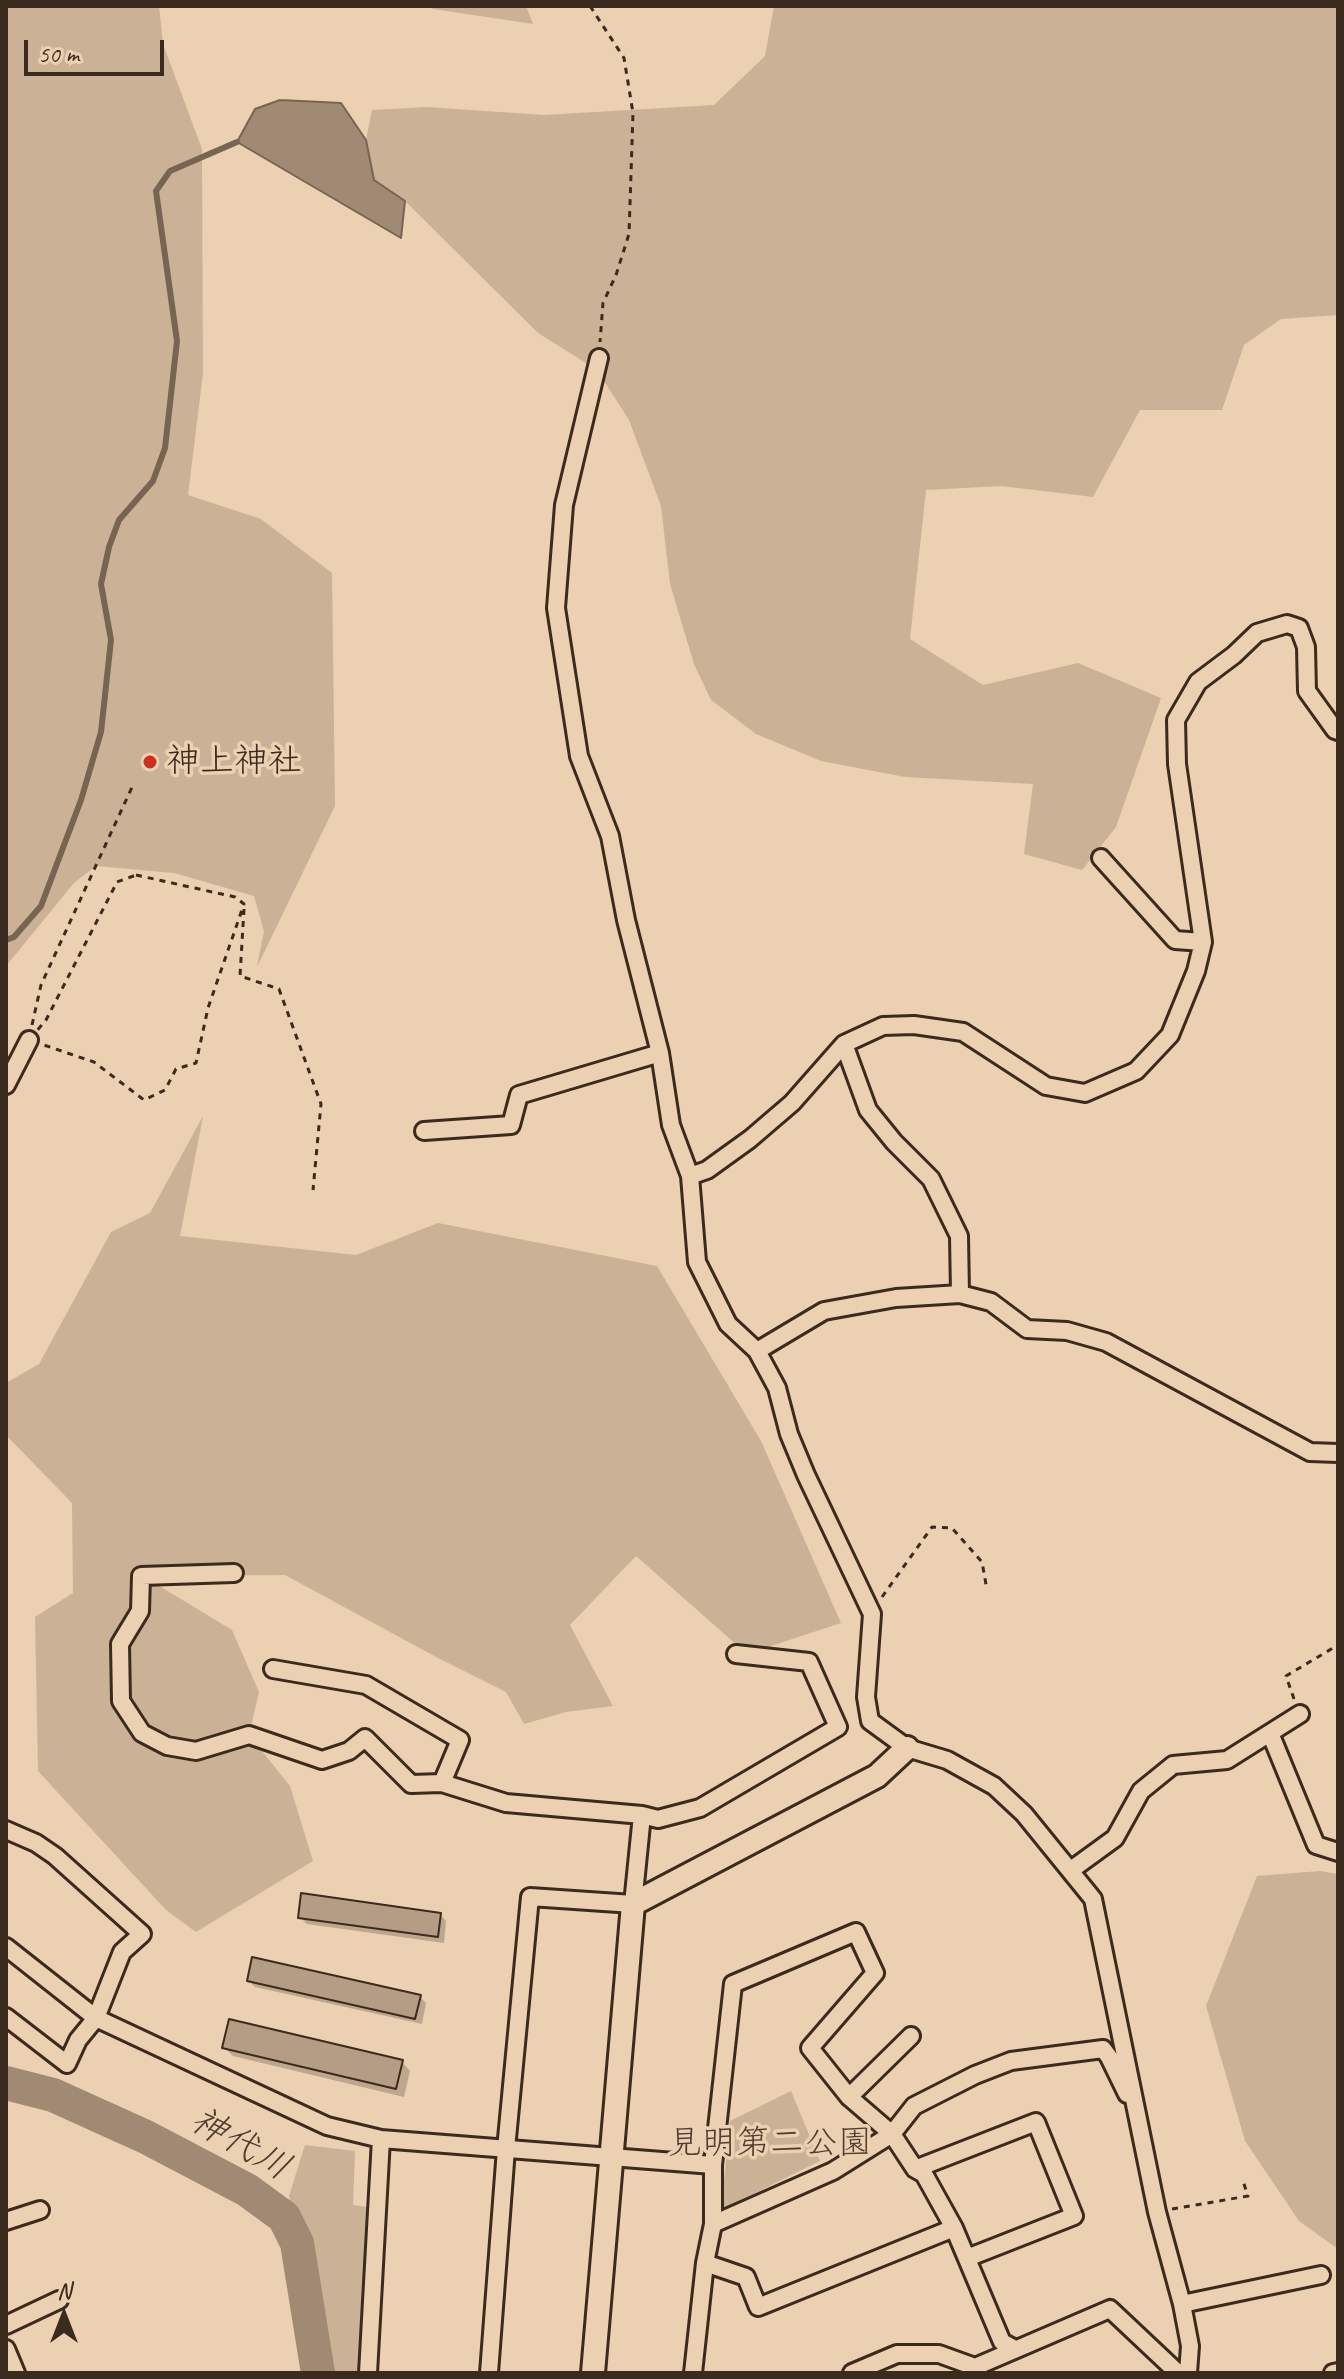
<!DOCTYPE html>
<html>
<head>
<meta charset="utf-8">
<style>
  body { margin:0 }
  #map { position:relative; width:1344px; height:2379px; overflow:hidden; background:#ebd0b2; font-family:Caveat,sans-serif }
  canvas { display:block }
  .frame { position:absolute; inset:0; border:8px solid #3b2a1e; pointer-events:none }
  .north { position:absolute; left:24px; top:2275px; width:80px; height:80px; -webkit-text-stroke:6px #ebd0b2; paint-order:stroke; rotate:0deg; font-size:22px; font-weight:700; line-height:32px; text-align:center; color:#3b2a1e }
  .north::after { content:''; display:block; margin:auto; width:28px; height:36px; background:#3b2a1e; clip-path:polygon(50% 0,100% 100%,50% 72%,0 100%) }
  .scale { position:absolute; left:24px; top:40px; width:140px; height:36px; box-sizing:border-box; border:4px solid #3b2a1e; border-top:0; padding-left:10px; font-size:24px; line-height:28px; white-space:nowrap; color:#3b2a1e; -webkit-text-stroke:6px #ebd0b2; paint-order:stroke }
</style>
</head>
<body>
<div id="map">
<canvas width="1344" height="2379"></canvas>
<div class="frame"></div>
<div class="north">N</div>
<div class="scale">50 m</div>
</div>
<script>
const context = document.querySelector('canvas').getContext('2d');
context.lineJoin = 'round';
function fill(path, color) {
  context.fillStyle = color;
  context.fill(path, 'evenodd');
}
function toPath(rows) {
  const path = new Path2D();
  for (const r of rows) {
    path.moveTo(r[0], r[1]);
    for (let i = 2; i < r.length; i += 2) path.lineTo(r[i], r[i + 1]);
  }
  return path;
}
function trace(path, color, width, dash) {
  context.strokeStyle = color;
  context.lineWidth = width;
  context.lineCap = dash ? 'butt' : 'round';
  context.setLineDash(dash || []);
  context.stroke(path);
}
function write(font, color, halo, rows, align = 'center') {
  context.font = font + ' Caveat,"Klee One",sans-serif';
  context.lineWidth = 7;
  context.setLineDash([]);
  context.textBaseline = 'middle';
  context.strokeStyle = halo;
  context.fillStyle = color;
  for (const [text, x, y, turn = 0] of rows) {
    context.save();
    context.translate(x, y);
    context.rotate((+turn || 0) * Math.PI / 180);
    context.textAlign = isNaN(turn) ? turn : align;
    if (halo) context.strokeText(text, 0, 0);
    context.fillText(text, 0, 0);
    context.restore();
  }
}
const green = toPath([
  [6,6,159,6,163,44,202,149,203,373,188,495,261,519,332,573,335,806,257,967,264,931,254,896,174,873,96,866,74,883,6,966],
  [429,6,526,6,533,24,433,9],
  [774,6,1338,6,1338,315,1281,319,1244,345,1222,410,1140,410,1093,497,1001,486,926,490,910,639,983,685,1078,663,1161,698,1116,827,1082,870,1024,854,1033,784,905,777,821,761,756,734,711,700,694,664,670,584,661,506,629,420,597,370,538,333,405,201,374,180,366,140,372,110,427,107,544,115,714,105,765,56],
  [203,1116,180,1236,356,1255,438,1223,657,1266,761,1441,841,1623,747,1654,636,1556,570,1625,613,1706,566,1712,524,1724,506,1692,438,1658,285,1575,143,1576,232,1630,259,1692,249,1735,290,1786,313,1861,196,1932,166,1910,38,1771,35,1617,73,1593,72,1503,6,1435,6,1383,39,1364,111,1232,150,1213],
  [1320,1871,1338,1874,1338,2249,1299,2221,1245,2141,1206,2006,1257,1876],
  [791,2091,820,2161,721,2210,730,2121],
  [305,2145,355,2151,353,2205,376,2208,366,2373,334,2373,328,2369,310,2342,298,2234,289,2196]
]);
const water = toPath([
  [280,100,341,103,366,140,374,180,405,201,401,238,237,142,255,109,280,100]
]);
const shadow = toPath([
  [440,1914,446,1921,444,1943,307,1924,300,1917],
  [249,1981,420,1997,426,2003,422,2024,255,1987],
  [224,2047,402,2062,410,2071,404,2097,233,2056]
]);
const stream = toPath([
  [6,940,14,937,41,906,81,800,101,732,111,640,101,584,109,547,119,520,153,481,165,448,177,341,156,191,170,171,237,142]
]);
const river = toPath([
  [6,2083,53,2095,146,2137,247,2190,284,2217,297,2243,318,2373]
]);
const building = toPath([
  [301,1893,441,1913,438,1937,298,1918,301,1893],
  [252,1957,421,1995,415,2019,247,1981,252,1957],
  [229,2019,403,2060,396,2089,222,2048,229,2019]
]);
const path = toPath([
  [590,6,624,58,633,113,629,234,616,275,603,303,600,342],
  [136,875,235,897,244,904,208,1008,196,1063,176,1069,165,1090,144,1100,94,1062,29,1040,46,1020,117,882,136,875],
  [244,909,240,976,279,989,321,1104,313,1190],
  [32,1025,41,985,133,785],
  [882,1597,932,1527,952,1528,982,1562,987,1590],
  [1294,1699,1286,1676,1338,1645],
  [1172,2209,1248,2196,1243,2181]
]);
const street = toPath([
  [599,358,564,505,556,608,579,756,610,836,626,920,660,1053,671,1125,690,1176],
  [1101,858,1175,940,1203,942],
  [844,1044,868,1110,894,1142,931,1179,959,1236,960,1294],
  [6,1085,29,1040],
  [424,1131,511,1125,519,1095,660,1053],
  [757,1351,824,1311,896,1298,960,1294,991,1302,1027,1329,1067,1331,1106,1342,1310,1452,1338,1453],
  [234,1573,141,1576,140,1611,120,1644,121,1701,142,1733,167,1746,196,1751,249,1735,322,1760,349,1751,365,1738,411,1784,442,1783,506,1803,642,1815,658,1819,700,1808,838,1727,809,1662,736,1654],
  [273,1669,366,1685,460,1740,442,1783],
  [1270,1733,1316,1845,1338,1852],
  [6,1830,36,1843,55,1856,142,1934,122,1952,96,2018,78,2040,67,2064,6,2017],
  [1071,1870,1115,1838,1141,1791,1173,1765,1227,1760,1300,1714],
  [6,1947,96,2018,327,2126,381,2139,713,2165],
  [849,2097,911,2036],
  [915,2169,1036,2122,1074,2216,967,2258],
  [6,2221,40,2210],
  [713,2224,833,2171,892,2134,914,2106,975,2075,1011,2061,1103,2049,1109,2057,1127,2094],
  [705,2263,746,2277,758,2307,954,2228],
  [1182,2304,1321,2275],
  [6,2325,59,2300],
  [6,2349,16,2373],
  [368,2373,381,2139],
  [489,2373,506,2149,530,1897,633,1904,642,1815],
  [693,2373,705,2263,713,2224,713,2165,733,1984,856,1932,875,1973,810,2048,849,2097,892,2134,915,2169,924,2174,954,2228,1002,2342,1015,2349],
  [852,2373,897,2354,939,2354,975,2367,1110,2309,1178,2373],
  [1188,2373,1190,2346,1182,2304,1157,2212,1093,1899,1024,1814,994,1786,947,1760,907,1748,870,1721,866,1697,872,1614,806,1475,789,1434,777,1388,757,1351,728,1324,697,1262,690,1176,707,1170,750,1139,792,1103,844,1044,883,1026,914,1025,963,1032,1046,1086,1085,1093,1136,1071,1170,1035,1196,971,1203,942,1177,764,1176,720,1198,682,1234,655,1257,633,1287,624,1299,628,1306,647,1307,691,1335,730,1338,731],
  [1333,2373,1338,2372]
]);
const secondary = toPath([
  [593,2373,633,1904,877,1776,907,1748]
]);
const markers = [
  [150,762,8,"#c8321e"]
];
const poiNames = [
  ["神上神社",166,762]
];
const parkNames = [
  ["見明第二公園",770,2144]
];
const waterNames = [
  ["神代川",240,2145,30]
];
fill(green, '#cbb297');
fill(water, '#a18a74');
trace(water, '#786452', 2);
fill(shadow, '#0003');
trace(stream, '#786452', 6);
trace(river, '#a18a74', 34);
fill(building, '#b49d84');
trace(building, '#3b2a1e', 2);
trace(street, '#3b2a1e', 22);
trace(secondary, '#3b2a1e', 28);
trace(path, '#3b2a1e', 3, [6, 6]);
trace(street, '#ebd0b2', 16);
trace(secondary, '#ebd0b2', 22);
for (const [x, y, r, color] of markers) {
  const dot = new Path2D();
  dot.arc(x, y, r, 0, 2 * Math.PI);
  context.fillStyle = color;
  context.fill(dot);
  trace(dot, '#ebd0b2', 3);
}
write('34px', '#3b2a1e', '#ebd0b2', poiNames, 'left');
write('34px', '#513e30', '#ebd0b2', parkNames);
write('italic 36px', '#4f3d2f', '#ebd0b2', waterNames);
</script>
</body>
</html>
